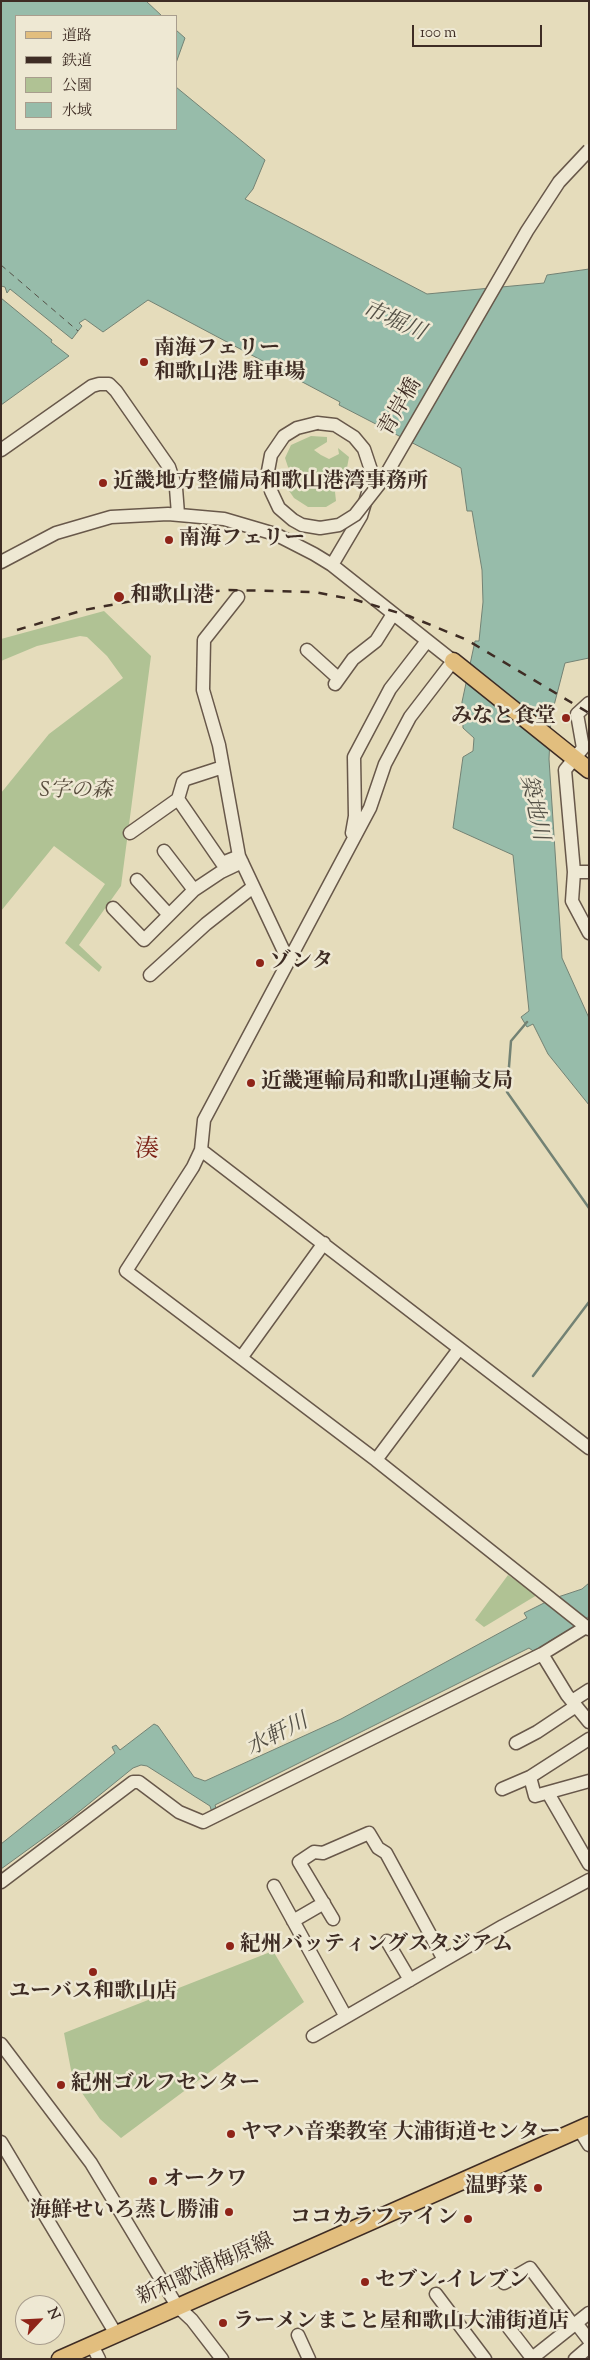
<!DOCTYPE html>
<html>
<head>
<meta charset="utf-8">
<style>
  body { margin:0 }
  #map { position:relative; width:590px; height:2360px; overflow:hidden; background:#e5dcbb; font-family:"Sorts Mill Goudy","Noto Serif JP",serif }
  canvas { display:block }
  .frame { position:absolute; inset:0; border:2px solid #3e2c24; pointer-events:none }
  .legend { position:absolute; left:15px; top:15px; width:162px; height:115px; box-sizing:border-box; background:#eee8d3; border:1px solid #a89d8d; margin:0; padding:6px 9px; list-style:none; font-size:15px; color:#3e2c24 }
  .legend li { display:flex; align-items:center; gap:10px; height:25px }
  .legend b { width:25px; border:1px solid #a89d8d }
  .north { position:absolute; left:15px; top:2295px; width:50px; height:50px; box-sizing:border-box; background:#eee8d3; border:1px solid #a89d8d; border-radius:50%; rotate:65deg; font-size:14px; font-weight:700; line-height:20px; text-align:center; color:#3e2c24 }
  .north::after { content:''; display:block; margin:auto; width:18px; height:22px; background:#8f2418; clip-path:polygon(50% 0,100% 100%,50% 72%,0 100%) }
  .scale { position:absolute; left:412px; top:25px; width:130px; height:22px; box-sizing:border-box; border:2px solid #3e2c24; border-top:0; padding-left:6px; font-size:15px; line-height:18px; white-space:nowrap; color:#3e2c24; -webkit-text-stroke:4px #eee8d3; paint-order:stroke }
</style>
</head>
<body>
<div id="map">
<canvas width="590" height="2360"></canvas>
<div class="frame"></div>
<ul class="legend">
<li><b style="height:6px;background:#e2be7e"></b>道路</li>
<li><b style="height:6px;background:#3e2c24"></b>鉄道</li>
<li><b style="height:14px;background:#b0c294"></b>公園</li>
<li><b style="height:14px;background:#97bcaa"></b>水域</li>
</ul>
<div class="north">N</div>
<div class="scale">100 m</div>
</div>
<script>
const context = document.querySelector('canvas').getContext('2d');
context.lineJoin = 'round';
function fill(path, color) {
  context.fillStyle = color;
  context.fill(path, 'evenodd');
}
function toPath(rows) {
  const path = new Path2D();
  for (const r of rows) {
    path.moveTo(r[0], r[1]);
    for (let i = 2; i < r.length; i += 2) path.lineTo(r[i], r[i + 1]);
  }
  return path;
}
function trace(path, color, width, dash) {
  context.strokeStyle = color;
  context.lineWidth = width;
  context.lineCap = dash ? 'butt' : 'round';
  context.setLineDash(dash || []);
  context.stroke(path);
}
function write(font, color, halo, rows, align = 'center') {
  context.font = font + ' "Sorts Mill Goudy","Noto Serif JP",serif';
  context.lineWidth = 5;
  context.setLineDash([]);
  context.textBaseline = 'middle';
  context.strokeStyle = halo;
  context.fillStyle = color;
  for (const [text, x, y, turn = 0] of rows) {
    context.save();
    context.translate(x, y);
    context.rotate((+turn || 0) * Math.PI / 180);
    context.textAlign = isNaN(turn) ? turn : align;
    if (halo) context.strokeText(text, 0, 0);
    context.fillText(text, 0, 0);
    context.restore();
  }
}
const green = toPath([
  [311,436,327,437,327,442,314,450,321,455,329,459,339,454,338,448,349,457,346,473,335,492,336,501,326,507,308,507,294,498,283,482,286,475,294,472,288,467,285,458,291,445],
  [104,611,151,656,121,886,79,945,102,967,99,972,65,943,105,884,54,846,1,911,1,793,49,734,123,678,107,656,87,637,80,636,37,646,1,661,1,639],
  [508,1575,537,1595,484,1627,475,1620],
  [273,1951,304,2002,121,2138,100,2119,82,2093,71,2070,64,2033]
]);
const water = toPath([
  [1,1,146,1,162,16,16,16,16,129,176,129,176,87,265,160,253,189,245,199,427,294,544,283,547,275,589,269,589,658,565,663,551,717,549,759,562,958,589,1018,589,1105,548,1054,533,1024,527,1027,521,1017,529,1011,513,855,453,828,463,757,473,751,474,738,463,728,462,702,475,641,479,641,483,602,482,570,472,511,467,511,461,468,339,405,340,402,148,300,103,332,85,319,79,323,82,326,72,339,10,289,7,293,5,287,1,286,1,1],
  [176,30,185,38,176,63,176,30],
  [1,298,52,340,51,342,69,356,1,405,1,298],
  [589,1583,589,1616,582,1622,548,1642,547,1648,536,1653,529,1648,215,1805,217,1811,212,1813,210,1806,147,1766,141,1765,133,1768,70,1819,1,1869,1,1844,115,1753,112,1747,116,1745,120,1750,154,1724,158,1726,194,1777,205,1781,341,1719,527,1618,524,1613,552,1599,582,1589,589,1583]
]);
const stream = toPath([
  [527,1022,511,1041,507,1092,589,1208],
  [533,1376,589,1302]
]);
const ferry = toPath([
  [1,265,78,331]
]);
const minor = toPath([
  [317,423,335,425,354,437,364,449,371,470,370,486,361,516,332,565],
  [1,450,92,386,99,384,109,384,116,391,169,467,176,488,178,514],
  [1,562,56,533,111,517,168,514,224,519,275,534,314,554,332,565,453,661,410,717,385,764,370,808,204,1120,201,1150,193,1167,126,1271,376,1460,589,1629],
  [238,597,204,640,203,690,219,745,239,856,288,960],
  [307,650,338,678],
  [335,684,353,659,376,641,393,614],
  [589,703,577,714,583,748,565,770,574,872,572,901,589,933],
  [178,799,222,863,237,857],
  [130,833,178,799,183,782,186,779,223,767],
  [352,833,355,816,354,757,390,689,427,641],
  [164,851,194,890],
  [574,872,589,872],
  [137,880,169,915],
  [113,908,144,940,194,890,221,872,242,862],
  [150,975,206,924,253,887],
  [201,1150,589,1448],
  [241,1358,324,1243],
  [376,1460,459,1349],
  [542,1654,567,1695,589,1722],
  [572,1701,589,1690],
  [516,1743,537,1732,576,1706],
  [530,1777,535,1796,589,1781],
  [502,1789,530,1777,589,1739],
  [548,1793,589,1864],
  [1,1882,133,1782,139,1782,179,1812,203,1822,542,1654,586,1627],
  [274,1886,346,2017],
  [333,1919,299,1862,314,1852,323,1853,369,1833,378,1848,386,1853,444,1960],
  [293,1921,324,1903],
  [387,1941,410,1980],
  [313,2036,503,1926,589,1880],
  [1,2044,91,2163,177,2306,192,2320,222,2359],
  [579,2129,589,2145],
  [1,2142,116,2334],
  [504,2283,530,2268,573,2325],
  [436,2294,485,2359],
  [502,2319,532,2358],
  [576,2323,589,2340],
  [298,2335,309,2359],
  [92,2345,99,2359],
  [531,2359,589,2313],
  [575,2359,589,2347]
]);
const major = toPath([
  [453,661,589,770],
  [60,2359,589,2125]
]);
const rail = toPath([
  [17,630,84,610,159,596,229,590,314,592,356,600,409,616,467,640,589,713]
]);
const minorBridge = toPath([
  [317,423,297,428,284,436,271,455,268,471,271,491,279,508,293,520,302,525,320,528,339,525,355,515,384,478,527,231,559,182,589,150]
]);
const markers = [
  [144,362,5,"#8f2418"],
  [103,483,5,"#8f2418"],
  [169,540,5,"#8f2418"],
  [119,597,6,"#8f2418"],
  [566,718,5,"#8f2418"],
  [260,963,5,"#8f2418"],
  [251,1083,5,"#8f2418"],
  [230,1946,5,"#8f2418"],
  [93,1972,5,"#8f2418"],
  [61,2085,5,"#8f2418"],
  [231,2134,5,"#8f2418"],
  [153,2181,5,"#8f2418"],
  [538,2188,5,"#8f2418"],
  [229,2212,5,"#8f2418"],
  [468,2219,5,"#8f2418"],
  [365,2282,5,"#8f2418"],
  [223,2323,5,"#8f2418"]
];
const poiNames = [
  ["南海フェリー",154,350],
  ["和歌山港 駐車場",154,374],
  ["近畿地方整備局和歌山港湾事務所",113,483],
  ["南海フェリー",179,540],
  ["和歌山港",130,597],
  ["みなと食堂",556,718,"right"],
  ["ゾンタ",270,963],
  ["近畿運輸局和歌山運輸支局",261,1083],
  ["紀州バッティングスタジアム",240,1946],
  ["ユーバス和歌山店",93,1993,"center"],
  ["紀州ゴルフセンター",71,2085],
  ["ヤマハ音楽教室 大浦街道センター",241,2134],
  ["オークワ",163,2181],
  ["温野菜",528,2188,"right"],
  ["海鮮せいろ蒸し勝浦",219,2212,"right"],
  ["ココカラファイン",458,2219,"right"],
  ["セブン-イレブン",375,2282],
  ["ラーメンまこと屋和歌山大浦街道店",233,2323]
];
const streetNames = [
  ["青岸橋",402,408,-60],
  ["新和歌浦梅原線",206,2271,-24]
];
const parkNames = [
  ["S字の森",76,792]
];
const waterNames = [
  ["市堀川",393,323,23],
  ["築地川",532,808,78],
  ["水軒川",278,1737,-27]
];
const quarterNames = [
  ["湊",147,1152]
];
fill(green, '#b0c294');
fill(water, '#97bcaa');
trace(water, '#738274', 1);
trace(stream, '#738274', 2.5);
trace(ferry, '#545046', 1, [6, 5]);
trace(minor, '#68584a', 15);
trace(major, '#3e2c24', 19);
trace(minor, '#eee8d3', 12);
trace(major, '#e2be7e', 16);
trace(rail, '#3e2c24', 2.5, [9, 9]);
trace(minorBridge, '#68584a', 15, []);
trace(minorBridge, '#eee8d3', 12);
for (const [x, y, r, color] of markers) {
  const dot = new Path2D();
  dot.arc(x, y, r, 0, 2 * Math.PI);
  context.fillStyle = color;
  context.fill(dot);
  trace(dot, '#eee8d3', 2);
}
write('bold 21px', '#3e2c24', '#eee8d3', poiNames, 'left');
write('21px', '#3e2c24', '#eee8d3', streetNames);
write('italic 21px', '#554a3a', '#eee8d3', parkNames);
write('italic 22px', '#545046', '#eee8d3', waterNames);
write('24px', '#7a1f14', '#eee8d3', quarterNames);
</script>
</body>
</html>
